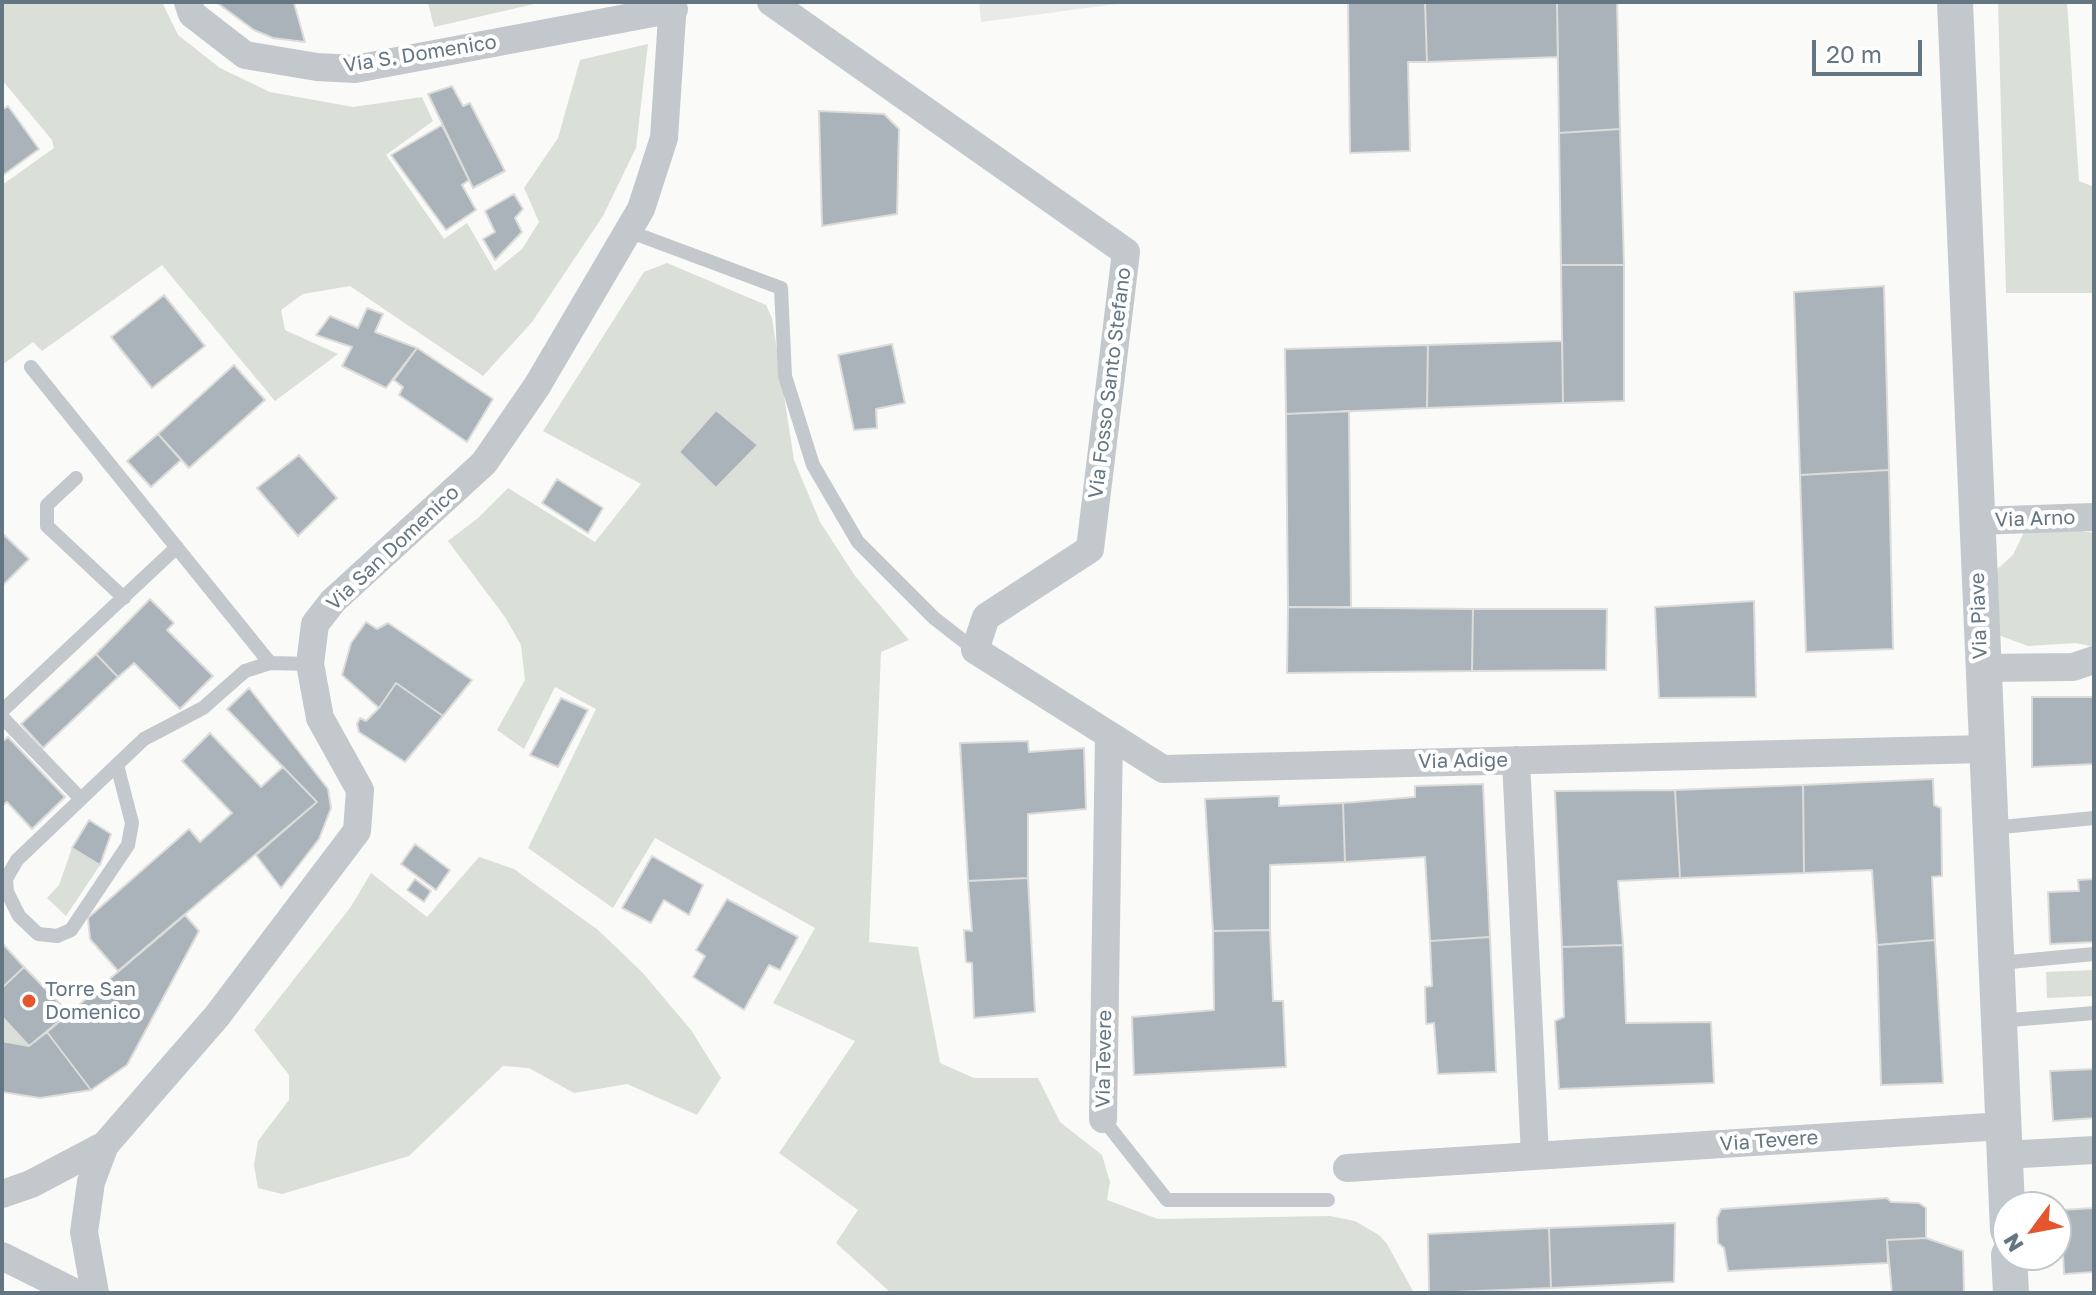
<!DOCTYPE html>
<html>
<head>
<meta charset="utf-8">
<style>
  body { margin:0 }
  #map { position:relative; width:2096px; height:1295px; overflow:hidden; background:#fafaf8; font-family:"Golos Text",sans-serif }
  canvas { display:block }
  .frame { position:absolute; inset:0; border:4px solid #657683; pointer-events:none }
  .north { position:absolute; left:1992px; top:1191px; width:80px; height:80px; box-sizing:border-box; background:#fff; border:2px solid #c1c8cd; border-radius:50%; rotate:238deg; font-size:22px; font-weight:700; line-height:32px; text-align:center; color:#657683 }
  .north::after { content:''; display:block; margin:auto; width:28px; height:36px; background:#e4572e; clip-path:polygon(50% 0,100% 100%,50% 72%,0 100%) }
  .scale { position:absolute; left:1812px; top:40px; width:110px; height:36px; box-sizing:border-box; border:4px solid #657683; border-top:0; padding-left:10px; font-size:24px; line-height:28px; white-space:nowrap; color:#657683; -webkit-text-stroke:6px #fff; paint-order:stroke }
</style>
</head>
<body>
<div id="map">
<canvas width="2096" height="1295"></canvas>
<div class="frame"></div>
<div class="north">N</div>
<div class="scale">20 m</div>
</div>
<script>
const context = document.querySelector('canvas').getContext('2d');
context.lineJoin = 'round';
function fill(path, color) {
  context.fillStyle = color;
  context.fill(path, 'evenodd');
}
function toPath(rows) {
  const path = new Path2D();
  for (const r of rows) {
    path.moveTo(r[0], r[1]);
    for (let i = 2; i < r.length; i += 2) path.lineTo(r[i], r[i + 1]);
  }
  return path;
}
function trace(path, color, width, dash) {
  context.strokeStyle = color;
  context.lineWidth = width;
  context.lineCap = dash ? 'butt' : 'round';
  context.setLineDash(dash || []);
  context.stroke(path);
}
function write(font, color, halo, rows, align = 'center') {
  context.font = font + ' "Golos Text",sans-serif';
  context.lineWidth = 8;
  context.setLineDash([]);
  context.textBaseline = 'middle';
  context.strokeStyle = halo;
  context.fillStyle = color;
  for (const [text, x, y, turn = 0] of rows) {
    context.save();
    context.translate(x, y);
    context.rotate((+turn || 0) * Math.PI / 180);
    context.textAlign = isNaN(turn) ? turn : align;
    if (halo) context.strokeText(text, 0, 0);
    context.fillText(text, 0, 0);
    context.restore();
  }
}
const built = toPath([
  [979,2,1132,2,981,22]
]);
const green = toPath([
  [2,2,162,2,178,35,220,68,270,92,353,107,422,97,433,121,386,155,444,239,467,223,495,271,522,249,539,222,524,188,558,138,580,60,648,44,636,148,603,216,532,322,483,376,350,286,303,294,281,310,285,330,338,354,275,401,162,265,42,351,33,342,2,365,2,185,54,148,52,140,2,80],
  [428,2,543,2,434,27],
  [1998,2,2067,2,2079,181,2094,187,2094,293,2006,293],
  [667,263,766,305,772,318,794,460,820,522,855,576,909,640,881,652,869,942,918,947,940,1063,974,1078,1038,1078,1060,1122,1102,1155,1110,1182,1107,1200,1158,1219,1330,1216,1355,1221,1379,1235,1387,1244,1414,1293,891,1293,836,1243,858,1210,779,1153,855,1041,773,1003,815,928,655,838,613,908,528,848,596,709,555,687,524,749,497,730,525,680,521,645,505,617,448,541,478,518,508,488,595,542,641,484,543,431,644,272],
  [2028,524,2094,533,2094,647,2076,643,2028,646,1990,632,1985,580,2013,555],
  [72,848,100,865,66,916,47,898,59,885],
  [479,857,514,869,598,930,642,972,691,1030,721,1078,697,1115,627,1084,574,1093,529,1068,503,1066,409,1156,282,1194,258,1188,254,1165,258,1141,289,1100,289,1075,254,1030,350,908,371,873,427,917],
  [2094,970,2094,996,2047,998,2046,972],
  [2,1017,29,1046,2,1041]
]);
const building = toPath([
  [216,2,302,2,294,3,305,42,273,38,254,30,216,2],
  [1348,2,1425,2,1427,62,1408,62,1410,151,1350,153,1348,2],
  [1425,2,1557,2,1558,57,1427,62,1425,2],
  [1557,2,1617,2,1620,129,1559,133,1557,2],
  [452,86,463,106,470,103,505,171,473,188,428,94,452,86],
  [8,106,39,149,2,176,2,110,8,106],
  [819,111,884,114,899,129,897,214,822,226,819,111],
  [442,125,469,180,462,185,476,210,446,230,391,155,442,125],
  [1620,129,1624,265,1561,265,1559,133,1620,129],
  [514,194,523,209,515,218,522,232,495,260,483,239,495,232,485,211,514,194],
  [1561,265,1624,265,1624,401,1563,403,1561,265],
  [1884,286,1889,470,1800,475,1794,292,1884,286],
  [164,295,205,346,152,388,111,337,164,295],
  [367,308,383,314,375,332,417,348,386,388,342,366,352,347,316,335,330,316,358,328,367,308],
  [1562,341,1563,403,1427,408,1428,345,1562,341],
  [892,344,905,403,876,409,877,428,854,430,838,355,892,344],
  [1428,345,1427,408,1286,414,1285,349,1428,345],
  [417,348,493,399,467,442,399,395,403,387,394,380,417,348],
  [234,365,265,400,189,468,158,434,234,365],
  [716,410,758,445,716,488,679,452,716,410],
  [1349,411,1351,607,1288,607,1286,414,1349,411],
  [158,434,181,460,151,487,127,461,158,434],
  [299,455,337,498,298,536,257,488,299,455],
  [1889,470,1893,649,1806,652,1800,475,1889,470],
  [557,479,603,508,588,533,542,503,557,479],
  [2,533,29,559,2,586,2,533],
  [150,599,174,623,167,630,213,676,180,709,134,663,118,677,96,654,150,599],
  [1754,601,1756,697,1659,698,1655,607,1754,601],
  [1288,607,1473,609,1472,671,1287,673,1288,607],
  [1473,609,1607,609,1606,670,1472,671,1473,609],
  [366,622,377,629,388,623,472,680,443,716,396,683,379,708,342,675,351,643,366,622],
  [96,654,118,677,43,748,21,724,96,654],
  [396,683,443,716,405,762,359,732,357,724,360,718,366,721,379,708,396,683],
  [249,688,328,789,331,808,319,839,281,888,256,855,317,802,227,709,249,688],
  [2032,697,2094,697,2094,764,2032,767,2032,697],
  [561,698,588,710,558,767,530,755,561,698],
  [210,733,261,787,283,767,317,802,118,971,90,939,88,918,189,829,200,842,232,813,182,761,210,733],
  [8,737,65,797,32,829,7,802,2,806,2,742,8,737],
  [1028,741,1029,752,1084,748,1086,809,1028,814,1028,878,968,881,960,743,1028,741],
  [1933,779,1934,805,1941,808,1942,876,1932,877,1935,940,1877,945,1872,870,1804,873,1803,785,1933,779],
  [1483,784,1490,937,1430,941,1425,857,1345,862,1343,803,1415,797,1415,786,1483,784],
  [1803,785,1804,873,1680,878,1675,790,1803,785],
  [1675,790,1680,878,1618,881,1623,945,1562,947,1555,791,1675,790],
  [1279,796,1279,806,1343,803,1345,862,1270,865,1270,930,1213,931,1205,799,1279,796],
  [89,820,111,834,100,865,72,848,89,820],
  [415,844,450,870,436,890,401,864,415,844],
  [652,856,703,885,689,915,664,900,651,923,622,908,652,856],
  [1028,878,1035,1012,974,1018,972,963,966,962,964,930,972,931,968,881,1028,878],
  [415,879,431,891,424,902,407,890,415,879],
  [2094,879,2094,942,2050,944,2048,892,2079,891,2078,880,2094,879],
  [727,899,798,937,780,970,769,965,744,1010,693,977,705,956,696,950,727,899],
  [185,915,199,931,127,1065,91,1090,47,1032,185,915],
  [1270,930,1273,1001,1283,1001,1286,1067,1134,1075,1132,1017,1214,1010,1213,931,1270,930],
  [1490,937,1496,1072,1438,1074,1434,1023,1426,1024,1425,987,1432,986,1430,941,1490,937],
  [1935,940,1943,1083,1881,1085,1877,945,1935,940],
  [2,943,24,967,2,988,2,943],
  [1623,945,1626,1023,1711,1022,1714,1083,1559,1089,1555,1021,1564,1017,1562,947,1623,945],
  [24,967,69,1013,29,1046,2,1017,2,988,24,967],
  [47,1032,91,1090,40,1098,2,1092,2,1041,29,1046,47,1032],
  [2094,1069,2094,1118,2053,1121,2050,1071,2094,1069],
  [1887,1198,1891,1202,1919,1203,1926,1208,1926,1238,1887,1240,1888,1263,1728,1271,1724,1248,1718,1243,1717,1218,1721,1209,1887,1198],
  [2094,1208,2094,1272,2064,1274,2061,1210,2094,1208],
  [1675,1223,1674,1282,1551,1288,1549,1228,1675,1223],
  [1549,1228,1551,1288,1429,1293,1428,1234,1549,1228],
  [1926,1238,1963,1251,1964,1293,1892,1293,1887,1240,1926,1238]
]);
const service = toPath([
  [628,231,781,288,785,376,813,465,858,542,934,618,975,650],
  [31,367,270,663],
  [76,478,47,505,47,526,124,598],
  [2,711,177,547],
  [2,717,81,799],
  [117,765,132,823,128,845,71,930,57,936,38,934,19,916,7,892,6,879,17,860,81,799,144,739,203,708,245,671,270,663,310,664],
  [1991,828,2094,818],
  [1999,963,2094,954],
  [1999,1021,2094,1013],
  [1103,1119,1167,1200,1328,1200]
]);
const minor = toPath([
  [188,2,192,14,245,55,317,67,355,69,674,9],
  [771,2,1126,252,1090,549,986,617,975,650,1163,769,1985,749],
  [1975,521,2094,517],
  [1981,668,2073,667,2094,660],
  [1516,760,1535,1156],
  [1103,1119,1109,735],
  [2004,1155,2094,1150],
  [1347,1168,2003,1126],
  [2,1194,31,1184,105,1145],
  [2,1256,76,1293],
  [95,1293,84,1232,91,1182,105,1145,217,1016,357,831,360,790,320,718,310,664,315,624,333,601,484,463,537,386,641,209,664,138,673,2]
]);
const tertiary = toPath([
  [1955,2,2008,1230],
  [2009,1255,2011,1293]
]);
const markers = [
  [29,1001,8,"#e4572e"]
];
const streetNames = [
  ["Via S. Domenico",420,54,-9],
  ["Via Fosso Santo Stefano",1110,383,-83],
  ["Via Arno",2035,519,-2],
  ["Via San Domenico",393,548,-43],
  ["Via Piave",1979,616,-92],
  ["Via Adige",1463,761,-1],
  ["Via Tevere",1104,1059,-89],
  ["Via Tevere",1769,1141,-4]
];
const poiNames = [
  ["Torre San",45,990],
  ["Domenico",45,1013]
];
fill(built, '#e8e9e9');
fill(green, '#dadfd7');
fill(building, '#aab3b9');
trace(building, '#dcdcda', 2);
trace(service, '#c3c8cc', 14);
trace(minor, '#c3c8cc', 28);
trace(tertiary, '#c3c8cc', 36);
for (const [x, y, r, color] of markers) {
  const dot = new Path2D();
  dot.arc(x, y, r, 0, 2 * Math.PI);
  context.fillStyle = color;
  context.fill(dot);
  trace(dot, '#fff', 3);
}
write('20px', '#657683', '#fff', streetNames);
write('20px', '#657683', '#fff', poiNames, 'left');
</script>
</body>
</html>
